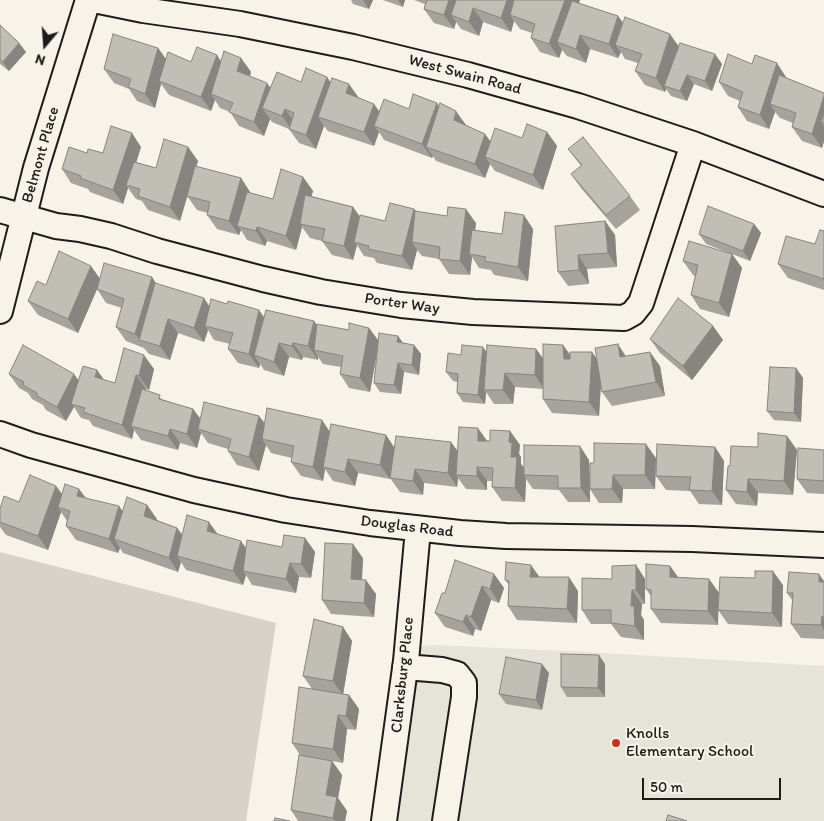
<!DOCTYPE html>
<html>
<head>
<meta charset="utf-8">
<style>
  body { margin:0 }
  #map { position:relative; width:824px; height:821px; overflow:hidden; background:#f7f3e8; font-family:Itim,sans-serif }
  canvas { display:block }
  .north { position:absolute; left:20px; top:20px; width:50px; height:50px; -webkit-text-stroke:4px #f7f3e8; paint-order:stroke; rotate:198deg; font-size:14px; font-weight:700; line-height:20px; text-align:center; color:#1c1c1c }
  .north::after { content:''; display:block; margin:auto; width:18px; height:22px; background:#1c1c1c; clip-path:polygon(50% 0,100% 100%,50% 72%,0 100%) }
  .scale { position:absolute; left:642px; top:778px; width:139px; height:22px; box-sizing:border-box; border:2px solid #1c1c1c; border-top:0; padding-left:6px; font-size:15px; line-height:18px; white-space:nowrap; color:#1c1c1c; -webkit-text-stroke:4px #f7f3e8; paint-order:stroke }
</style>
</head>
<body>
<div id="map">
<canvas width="824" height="821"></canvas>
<div class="north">N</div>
<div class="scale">50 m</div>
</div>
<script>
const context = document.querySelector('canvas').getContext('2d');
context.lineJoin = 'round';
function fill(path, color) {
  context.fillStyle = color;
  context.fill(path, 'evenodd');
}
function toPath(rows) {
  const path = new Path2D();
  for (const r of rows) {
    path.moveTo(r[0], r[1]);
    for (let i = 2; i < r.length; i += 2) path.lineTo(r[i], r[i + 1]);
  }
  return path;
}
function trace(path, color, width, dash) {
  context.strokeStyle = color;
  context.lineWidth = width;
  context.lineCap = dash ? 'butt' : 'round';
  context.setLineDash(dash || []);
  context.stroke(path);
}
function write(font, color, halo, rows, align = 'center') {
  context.font = font + ' Itim,sans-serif';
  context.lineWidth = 4;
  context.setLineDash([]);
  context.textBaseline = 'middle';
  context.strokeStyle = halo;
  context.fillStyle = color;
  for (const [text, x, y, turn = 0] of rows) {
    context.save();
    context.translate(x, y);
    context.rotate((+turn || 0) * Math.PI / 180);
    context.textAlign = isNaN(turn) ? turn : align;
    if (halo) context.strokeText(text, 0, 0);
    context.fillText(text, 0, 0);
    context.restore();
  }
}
const built = toPath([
  [435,645,586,652,824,666,824,821,396,821,421,646]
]);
const green = toPath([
  [0,552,276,623,246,821,0,821]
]);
const minor = toPath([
  [94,0,143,10,240,24,353,47,468,75,578,106,693,144,824,194],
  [0,210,56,226,80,229,111,236,157,251,263,279,321,292,401,305,473,312,624,318,633,313,641,303,693,144],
  [0,311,36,168,88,0],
  [0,434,31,445,194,490,286,510,370,523,460,533,506,536,692,539,824,545],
  [405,667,442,670,457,674,464,683,464,697,445,821],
  [384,821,406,661,418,529]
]);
const wall = toPath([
  [351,0,373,0,369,9,353,4],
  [383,0,405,0,403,7],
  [414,0,580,0,578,3,618,16,623,23,722,64,712,91,694,84,687,101,671,96,666,89,665,92,645,85,635,71,638,63,625,59,621,52,618,58,590,49,586,63,567,56,562,50,559,58,540,52,531,38,532,33,520,29,514,21,511,32,483,22,479,36,461,29,456,22,454,29,434,23,424,9,425,4],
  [0,25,19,43,26,52,9,71,0,64],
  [158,48,166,59,191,62,221,61,241,58,251,72,250,76,270,88,327,77,330,82,359,98,374,104,379,112,409,109,437,103,439,107,466,125,465,125,485,134,490,141,522,138,547,132,557,146,543,190,495,171,490,164,485,178,436,161,433,156,432,158,384,140,379,132,374,146,328,131,324,126,316,149,299,143,289,129,272,122,270,119,264,136,239,126,230,112,220,108,215,100,211,111,169,95,161,84,155,108,137,101,129,89,114,83,104,69],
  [786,77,786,78,824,93,824,141,822,148,802,141,792,127,793,123,780,118,775,112,769,129,747,121,738,107,740,101,728,96,719,82],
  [141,147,136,162,156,168,188,147,198,161,196,167,241,178,250,192,250,193,273,199,303,177,313,191,311,196,353,207,360,217,385,221,414,209,416,211,476,223,475,230,502,234,533,229,528,281,494,275,491,270,479,268,472,257,470,275,449,274,439,259,422,256,417,250,412,270,377,263,374,258,364,256,357,245,353,260,332,255,322,241,310,238,302,227,296,250,267,241,265,246,247,240,241,230,239,235,217,229,207,215,208,213,197,210,187,196,180,221,148,210,142,201,136,199,128,188,123,204,90,192,88,189,71,183,62,169,103,153],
  [568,149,630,196,640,210,616,229,581,188,571,174,581,166],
  [605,221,615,235,617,267,587,269,589,284,568,286,558,272],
  [754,224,761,233,750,261,732,254,742,268,729,317,700,309,691,295,695,276,693,275,683,261,732,254,706,244,699,234],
  [824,231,824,290,788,278,778,264,815,244],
  [152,277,156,284,209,306,264,317,314,321,317,325,349,330,369,328,379,341,398,336,403,343,414,345,421,354,419,375,404,372,401,394,380,392,374,383,377,351,370,392,349,388,340,374,341,367,323,364,318,357,318,360,303,357,302,360,289,357,284,376,264,370,260,364,259,368,238,363,228,349,230,344,214,340,208,330,204,342,178,333,170,360,149,354,144,348,126,341,116,327,122,308,106,303,97,289,78,333,38,315,28,301,46,285,100,278],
  [713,326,723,340,692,380,660,353,650,339],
  [563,345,570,355,597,359,626,356,660,366,665,396,612,406,602,392,601,382,599,416,552,413,543,399,543,389,515,387,513,404,494,404,486,392,485,404,463,402,457,393,457,382,453,381,446,372,461,355,536,349,543,358],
  [124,348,154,369,149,390,146,389,145,390,164,400,193,409,201,419,259,416,265,423,322,420,330,432,386,435,394,447,451,442,458,452,488,441,490,441,510,431,520,445,519,454,521,457,521,464,524,467,589,460,590,480,594,463,656,458,655,489,623,489,622,503,599,503,590,489,590,502,568,502,559,490,533,489,526,479,525,502,502,501,492,487,492,481,487,481,487,490,466,489,458,478,457,487,424,483,423,495,400,492,390,478,390,479,358,473,355,486,333,481,325,469,323,481,301,476,291,462,292,458,271,453,266,445,259,471,237,465,228,451,228,449,208,443,201,433,197,448,180,443,178,450,141,440,134,430,132,439,93,426,89,420,81,418,74,407,66,421,46,410,43,405,32,399,28,393,19,388,9,374,79,381,97,370,104,380,115,383],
  [796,368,803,378,801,422,774,420,767,411],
  [787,436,797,450,793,495,758,493,757,506,736,504,726,490,730,466,758,447],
  [715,447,724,461,722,505,699,504,690,491,666,490,656,476],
  [824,450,824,494,807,493,797,479],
  [56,486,62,494,79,489,86,498,123,512,147,505,157,520,177,528,182,534,217,534,246,548,282,547,305,538,315,552,311,578,299,577,296,593,252,585,246,575,243,585,186,570,181,562,178,572,123,553,120,548,118,553,76,540,66,526,67,521,61,512,48,550,6,535,0,527,0,509],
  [363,558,362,580,376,594,374,617,331,614,322,600],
  [636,565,645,579,645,604,642,604,641,615,644,620,644,640,621,637,611,624,591,624,582,610],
  [670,566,678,577,709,579,719,593,718,609,783,585,782,627,728,624,718,610,718,625,661,623,651,609,651,596,646,589],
  [494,574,504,588,499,603,491,600,481,631,475,629,473,636,445,627,435,613,445,593],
  [540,577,578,591,577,623,517,620,508,606,509,585,505,580],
  [824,581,824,639,801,638,791,624,792,600,787,593],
  [343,627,352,641,343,694,349,695,359,709,356,730,347,729,343,763,332,761,342,775,338,798,347,811,345,821,298,821,291,810,300,755,292,743,312,689,303,676],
  [605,664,605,697,567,697,561,687],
  [549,673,542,710,506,704,499,694]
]);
const shadedWall = toPath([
  [363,0,373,0,369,9],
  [398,0,405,0,403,7],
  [449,0,463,0,451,15,456,22,454,29,444,15],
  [507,0,521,0,510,15,514,21,511,32,501,18],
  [565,0,580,0,564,45,557,42,562,50,559,58,549,44],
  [473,8,483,22,479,36,469,22],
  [618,16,628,30,615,45,621,52,618,58,609,44],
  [670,34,680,48,664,86,666,89,665,92,656,78],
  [580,35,590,49,586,63,576,49],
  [19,43,26,52,9,71,3,62],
  [158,48,168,62,159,81,161,84,155,108,145,94],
  [715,54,722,64,712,91,705,81],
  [217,55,226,69,211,94,215,100,211,111,201,97],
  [241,58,251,72,247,85,237,71],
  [777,63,786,77,777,106,770,104,775,112,769,129,760,115],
  [687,75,694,84,687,101,680,91],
  [327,77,336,91,318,117,324,126,316,149,306,135],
  [267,83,277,97,262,108,270,119,264,136,254,122],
  [349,84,359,98,346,93],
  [824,96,824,123,821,122,824,126,824,141,822,148,812,134],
  [437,103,446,117,426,147,433,156,432,158,422,144],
  [374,104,384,118,374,126,379,132,374,146,364,132],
  [285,109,295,123,292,130,282,116],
  [456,111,466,125,463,134,454,120],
  [547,132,557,146,543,190,533,175],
  [132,133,141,147,129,186,126,185,128,188,123,204,113,190],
  [485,134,495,148,485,157,490,164,485,178,475,164],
  [188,147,198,161,180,221,170,207],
  [303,177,313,191,303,225,300,224,302,227,296,250,286,236],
  [241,178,250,192,241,227,237,226,241,230,239,235,229,221],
  [353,207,363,221,354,242,357,245,353,260,344,246],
  [414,209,424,223,412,242,417,250,412,270,402,256],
  [466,209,476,223,472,255,469,254,472,257,470,275,460,261],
  [524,215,533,229,528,281,518,267],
  [605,221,615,235,617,267,608,253],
  [754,224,761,233,750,261,743,251],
  [257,227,267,241,265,246,256,231],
  [732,254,742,268,729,317,719,303],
  [578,255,587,269,589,284,579,270],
  [91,266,101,280,78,333,68,319],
  [152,277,161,291,140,340,135,334],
  [204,298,213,312,205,326,208,330,204,342,194,328],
  [259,310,269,324,254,355,260,364,259,368,249,354],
  [168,319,178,333,170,360,160,346],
  [314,321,324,335,314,350,318,357,318,360,308,346],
  [713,326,723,340,692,380,683,366],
  [369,328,379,342,370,392,360,378],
  [398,336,405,346,397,342],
  [279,343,289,357,284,376,274,362],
  [293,343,303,357,302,360,292,346],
  [618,344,627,358,620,357],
  [414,345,421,354,419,375,412,365],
  [563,345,573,359,564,359],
  [483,347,490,357,484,390,486,392,485,404,478,395],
  [536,349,546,363,544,389,535,375],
  [592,352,602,366,599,416,589,402],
  [650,352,660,366,665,396,656,382],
  [144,355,154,369,149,390,139,376],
  [398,363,404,372,401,394,394,385],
  [796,368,803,378,801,422,794,413],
  [97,370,107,384,95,377],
  [505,373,515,387,513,404,503,390],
  [74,374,84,388,71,404,74,407,66,421,57,407],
  [136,375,146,389,135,427,131,426,134,430,132,439,122,425],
  [193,409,203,423,198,429,201,433,197,448,187,434],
  [259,416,269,430,262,439,266,445,259,471,249,457],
  [322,420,331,434,323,467,325,469,323,481,313,467],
  [478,428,488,442,478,441],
  [170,429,180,443,178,450,168,436],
  [510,431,520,445,519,454,521,457,521,464,526,471,524,475,526,479,525,502,515,488,509,442],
  [386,435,395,449,390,479,380,465],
  [787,436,797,450,793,495,784,481],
  [451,442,461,456,456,475,458,478,457,487,448,473],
  [646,444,656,458,655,489,645,475],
  [580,446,589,460,590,502,581,488],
  [715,447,724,461,722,505,712,491],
  [348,459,358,473,355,486,345,472],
  [477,467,487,481,487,490,477,476],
  [415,469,424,483,423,495,413,481],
  [613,475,623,489,622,503,612,489],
  [748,479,758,493,757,506,747,492],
  [56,486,66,500,58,507,61,512,48,550,38,536],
  [79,489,89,503,77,496],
  [147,505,157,519,154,530,144,516],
  [119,506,129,520,114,539,120,548,118,553,109,539],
  [209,522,219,536,207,531],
  [177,528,187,542,177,556,181,562,178,572,169,558],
  [305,538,315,552,311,578,301,564],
  [241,541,251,555,243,571,246,575,243,585,233,571],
  [353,544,363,558,361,593,351,579],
  [290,563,299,577,296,593,286,579],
  [531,565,541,579,530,577],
  [636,565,645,579,645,604,636,590],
  [670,566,680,580,670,577],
  [773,571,783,585,782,627,772,613],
  [494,574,504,588,499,603,490,589],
  [819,574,824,581,824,589,819,582],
  [569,577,578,591,577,623,567,609],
  [709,579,719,593,718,625,708,611],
  [366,580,376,594,374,617,364,603],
  [482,586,491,600,481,631,471,617],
  [632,590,642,604,641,615,644,620,644,640,635,626,631,606],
  [466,615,475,629,473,636,463,622],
  [822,616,824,620,824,630,821,625],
  [343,627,352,641,343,695,333,681],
  [599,655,605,664,605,697,598,688],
  [542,664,549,673,542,710,536,700],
  [349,695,359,709,356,730,346,716],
  [338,715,347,729,343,763,333,749],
  [332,761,342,775,338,798,347,811,345,821,335,821,333,818,326,795]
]);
const building = toPath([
  [427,0,449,0,444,15,424,9,427,0],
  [456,0,507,0,501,18,473,8,469,22,451,15,456,0],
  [514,0,565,0,549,44,531,38,535,24,510,15,514,0],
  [572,1,618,16,609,44,580,35,576,49,557,42,572,1],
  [625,17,670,34,656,78,635,71,642,54,615,45,625,17],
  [0,25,19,43,3,62,0,59,0,25],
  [113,34,158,48,145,94,128,87,131,79,104,69,113,34],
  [680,43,715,54,705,81,687,75,680,91,664,86,680,43],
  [197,47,217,55,201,97,159,81,168,52,191,62,197,47],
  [224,51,241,58,237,71,267,83,254,122,229,112,233,103,211,94,224,51],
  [728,54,752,64,755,55,777,63,760,115,738,107,743,92,719,82,728,54],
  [306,68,327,77,306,135,289,129,294,113,285,109,282,116,262,108,277,72,301,82,306,68],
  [779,75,824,93,824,96,812,134,792,127,796,113,770,104,779,75],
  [332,78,349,84,346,93,374,104,364,132,318,117,332,78],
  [413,94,437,103,422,144,374,126,384,99,409,109,413,94],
  [440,103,456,111,454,120,485,134,475,164,426,147,440,103],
  [824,113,824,123,821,122,824,113],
  [527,124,547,132,533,175,485,157,495,128,522,138,527,124],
  [111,126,132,133,113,190,80,178,81,176,62,169,69,147,87,153,88,149,103,153,111,126],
  [583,137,630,196,606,215,571,174,582,165,568,149,583,137],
  [164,139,188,147,170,207,138,196,140,189,126,185,134,162,156,168,164,139],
  [195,166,241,178,229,221,207,215,210,202,187,196,195,166],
  [281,169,303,177,286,236,257,227,256,231,237,226,247,192,273,199,281,169],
  [305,195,353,207,344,246,322,241,325,229,300,224,305,195],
  [390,203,414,209,402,256,368,249,369,246,354,242,360,215,385,221,390,203],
  [708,206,754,224,743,251,699,234,708,206],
  [448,207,466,209,460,261,439,259,440,247,412,242,415,211,447,216,448,207],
  [505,212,524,215,518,267,484,261,486,257,469,254,472,230,502,234,505,212],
  [605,221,608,253,578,255,579,270,558,272,555,226,605,221],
  [820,230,824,231,824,279,778,264,786,236,815,244,820,230],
  [689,241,732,254,719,303,691,295,698,265,683,261,689,241],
  [59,251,91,266,68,319,28,301,37,281,46,285,59,251],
  [104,263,152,277,135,334,116,327,124,299,97,289,104,263],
  [155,283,204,298,194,328,168,319,160,346,139,340,155,283],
  [678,298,713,326,683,366,650,339,678,298],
  [211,299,227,304,228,301,259,310,249,354,228,349,233,333,205,326,211,299],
  [266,310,314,321,308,346,293,343,292,346,279,343,274,362,254,355,266,310],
  [349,323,369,328,360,378,340,374,343,356,314,350,317,324,349,330,349,323],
  [379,333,398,336,397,342,414,345,412,365,398,363,394,385,374,383,379,333],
  [543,344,563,345,564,359,570,359,570,352,592,352,589,402,543,399,543,344],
  [618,344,620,357,650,352,656,382,602,392,595,348,618,344],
  [23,345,74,374,57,407,37,396,37,393,23,385,24,382,9,374,23,345],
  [462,345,483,347,478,395,457,393,458,374,446,372,448,353,461,355,462,345],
  [487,345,536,349,535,375,505,373,503,390,484,390,487,345],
  [124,348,144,355,139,376,136,375,122,425,83,412,85,408,71,404,83,366,97,370,95,377,115,383,124,348],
  [770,367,796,368,794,413,767,411,770,367],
  [142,389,160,395,159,399,193,409,187,434,170,429,168,436,131,426,142,389],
  [204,402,259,416,249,457,228,451,231,439,198,429,204,402],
  [267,408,322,420,313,467,291,462,294,446,262,439,267,408],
  [331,424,386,435,380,465,348,459,345,472,323,467,331,424],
  [459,427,478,428,478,441,490,441,490,430,510,431,509,442,512,443,511,457,517,457,515,488,492,487,493,468,477,467,477,476,456,475,459,427],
  [758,433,787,436,784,481,748,479,747,492,726,490,728,466,730,466,731,446,758,447,758,433],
  [396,436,451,442,448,473,415,469,413,481,390,478,396,436],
  [594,443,646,444,645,475,613,475,612,489,590,489,590,463,594,463,594,443],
  [657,444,715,447,712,491,689,490,691,477,656,476,657,444],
  [524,445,580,446,581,488,558,488,558,476,524,475,524,445],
  [798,448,824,450,824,481,797,479,798,448],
  [30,475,56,486,38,536,0,522,0,509,4,496,19,502,30,475],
  [65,484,79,489,77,496,119,506,109,539,66,526,70,511,58,507,65,484],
  [127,497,147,505,144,516,177,528,169,558,114,539,127,497],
  [187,515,209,522,207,531,241,541,233,571,177,556,187,515],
  [284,535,305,538,301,564,290,563,286,579,243,571,247,540,282,547,284,535],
  [325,543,353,544,351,579,366,580,364,603,322,600,325,543],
  [455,560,494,574,490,589,482,586,471,617,466,615,463,622,435,613,442,593,445,593,455,560],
  [506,562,531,565,530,577,569,577,567,609,508,606,509,581,505,580,506,562],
  [646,564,670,566,670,577,709,579,708,611,651,609,651,590,646,589,646,564],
  [636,565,636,590,632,590,631,606,634,606,635,626,611,623,611,610,582,610,582,578,612,579,612,566,636,565],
  [755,571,773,571,772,613,718,610,720,577,755,578,755,571],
  [789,572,819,574,819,582,824,582,824,617,822,616,821,625,791,624,793,593,787,593,789,572],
  [314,619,343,627,333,681,303,676,314,619],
  [561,654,599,655,598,688,561,687,561,654],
  [506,657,542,664,536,700,499,694,506,657],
  [299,687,349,695,346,716,338,715,333,749,292,743,299,687],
  [299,755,332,761,326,795,337,797,333,818,291,810,299,755],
  [668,815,687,821,666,821,668,815],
  [275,818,290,821,274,821,275,818]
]);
const markers = [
  [616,743,5,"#c8321e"]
];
const streetNames = [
  ["West Swain Road",465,75,15],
  ["Belmont Place",41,155,-74],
  ["Porter Way",402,304,8],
  ["Douglas Road",407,527,7],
  ["Clarksburg Place",403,675,-84]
];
const poiNames = [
  ["Knolls",626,734],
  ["Elementary School",626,752]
];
fill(built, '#e6e3d9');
fill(green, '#d7d3cb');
trace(minor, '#1c1c1c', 28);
trace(minor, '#f7f3e8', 24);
fill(wall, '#a5a39c');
fill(shadedWall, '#86857f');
fill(building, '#c0beb5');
trace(building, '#86857f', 1);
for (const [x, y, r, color] of markers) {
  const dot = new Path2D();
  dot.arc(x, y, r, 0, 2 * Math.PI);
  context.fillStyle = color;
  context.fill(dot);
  trace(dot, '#f7f3e8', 2);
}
write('16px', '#1c1c1c', '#f7f3e8', streetNames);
write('16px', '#1c1c1c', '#f7f3e8', poiNames, 'left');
</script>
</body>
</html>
